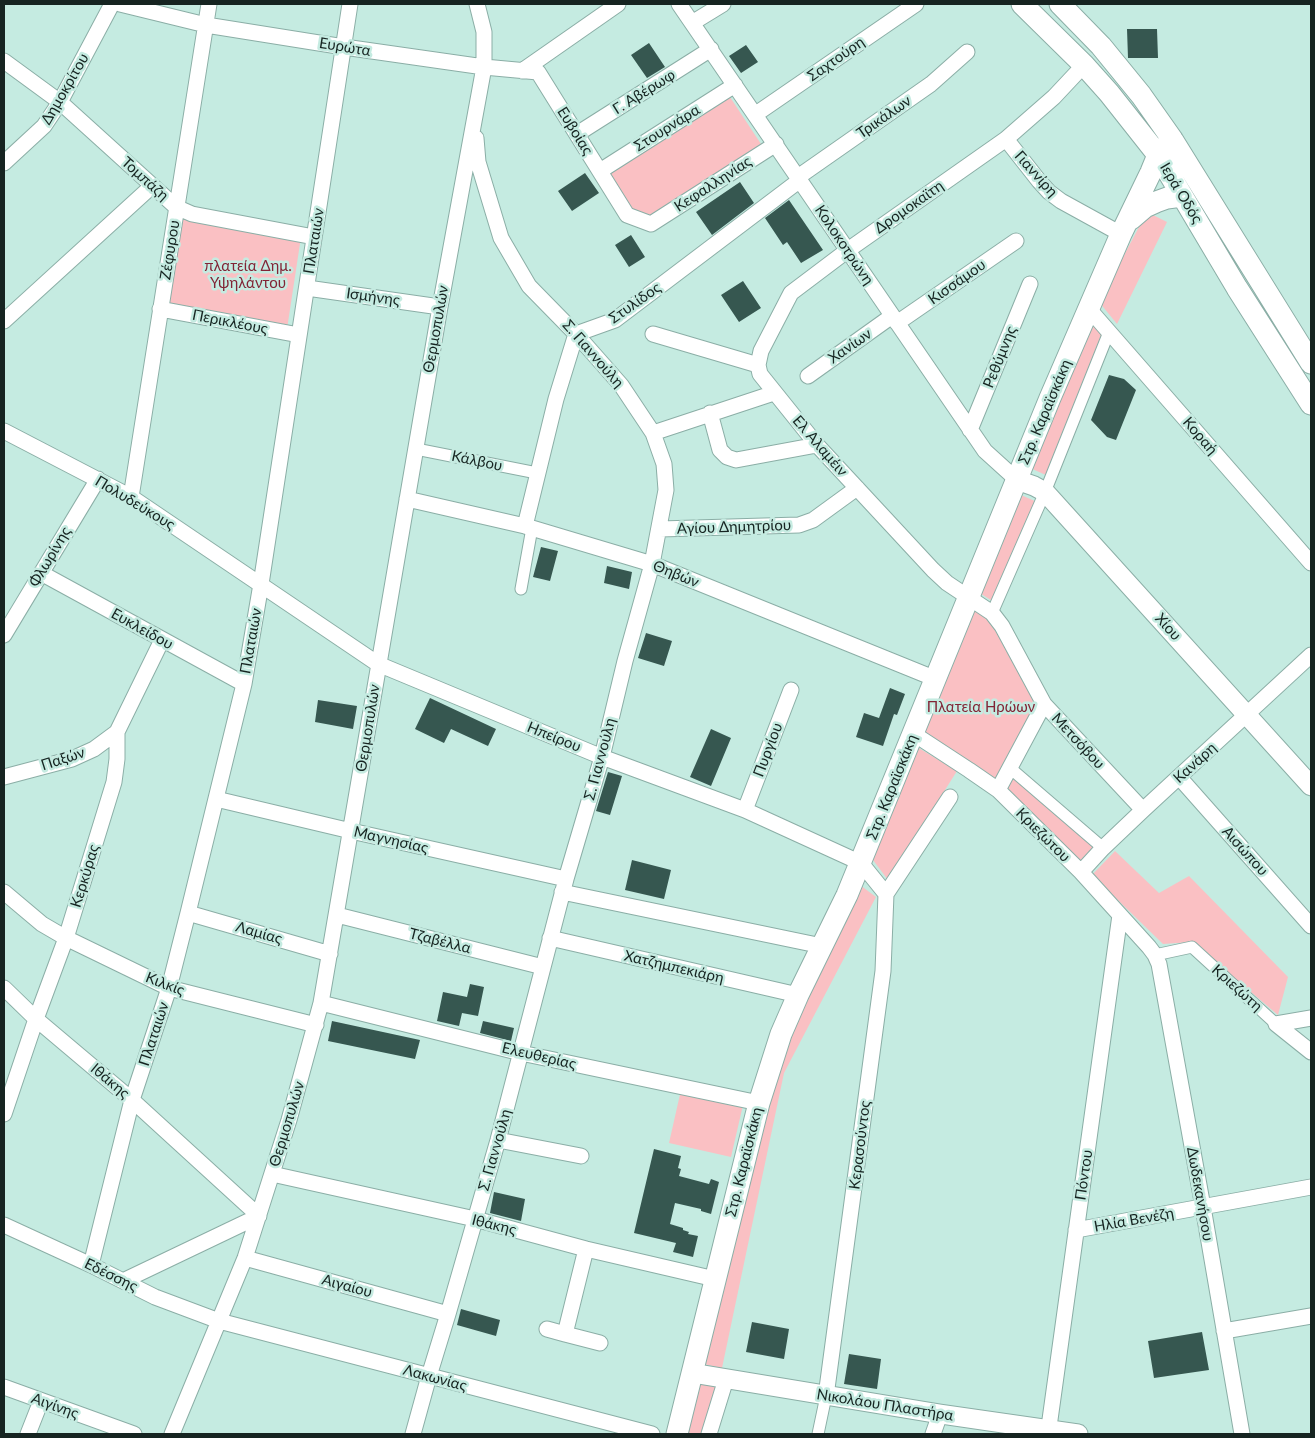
<!DOCTYPE html>
<html>
<head>
<meta charset="utf-8">
<style>
  body { margin:0 }
  #map { position:relative; width:1315px; height:1438px; overflow:hidden; background:#c5ebe1; font-family:Lato,sans-serif }
  canvas { display:block }
  .frame { position:absolute; inset:0; border:5px solid #162421; pointer-events:none }
</style>
</head>
<body>
<div id="map">
<canvas width="1315" height="1438"></canvas>
<div class="frame"></div>
</div>
<script>
const context = document.querySelector('canvas').getContext('2d');
context.lineJoin = 'round';
function fill(path, color) {
  context.fillStyle = color;
  context.fill(path, 'evenodd');
}
function toPath(rows) {
  const path = new Path2D();
  for (const r of rows) {
    path.moveTo(r[0], r[1]);
    for (let i = 2; i < r.length; i += 2) path.lineTo(r[i], r[i + 1]);
  }
  return path;
}
function trace(path, color, width, dash) {
  context.strokeStyle = color;
  context.lineWidth = width;
  context.lineCap = dash ? 'butt' : 'round';
  context.setLineDash(dash || []);
  context.stroke(path);
}
function write(font, color, halo, rows, align = 'center') {
  context.font = font + ' Lato,sans-serif';
  context.lineWidth = 5;
  context.setLineDash([]);
  context.textBaseline = 'middle';
  context.strokeStyle = halo;
  context.fillStyle = color;
  for (const [text, x, y, turn = 0] of rows) {
    context.save();
    context.translate(x, y);
    context.rotate((+turn || 0) * Math.PI / 180);
    context.textAlign = isNaN(turn) ? turn : align;
    if (halo) context.strokeText(text, 0, 0);
    context.fillText(text, 0, 0);
    context.restore();
  }
}
const green = toPath([
  [728,94,761,144,648,217,632,211,607,171],
  [1147,212,1167,222,1117,324,1099,302],
  [181,218,301,237,287,329,169,304],
  [1092,315,1107,332,1048,476,1028,467],
  [1021,495,1037,502,994,602,978,592],
  [970,605,991,614,1037,704,997,782,920,732],
  [917,747,957,771,888,880,873,860],
  [1012,777,1097,848,1082,865,1005,791],
  [1115,851,1159,893,1189,876,1288,977,1278,1015,1192,942,1163,944,1092,875],
  [860,885,876,897,784,1073,722,1368,699,1363,774,1071],
  [681,1090,743,1105,731,1157,669,1143],
  [695,1377,720,1381,703,1434,679,1434]
]);
const building = toPath([
  [1127,29,1157,29,1158,58,1128,58],
  [649,43,665,67,647,78,631,55],
  [746,45,758,62,741,73,729,56],
  [585,173,599,193,572,211,558,191],
  [740,182,754,203,712,235,696,212],
  [789,200,823,250,801,263,787,242,783,245,765,218],
  [631,235,645,257,629,267,615,245],
  [743,281,761,308,739,322,721,295],
  [1109,375,1124,379,1136,390,1116,440,1107,437,1091,420],
  [541,547,558,551,550,581,533,577],
  [607,566,632,572,629,589,604,583],
  [646,633,672,641,664,666,638,658],
  [890,688,905,694,897,715,894,714,883,746,856,737,864,713,879,718],
  [430,698,496,729,488,746,451,729,444,743,415,729],
  [318,700,357,706,353,729,315,722],
  [711,729,731,738,711,786,690,777],
  [608,772,622,776,610,815,596,811],
  [632,860,671,870,664,899,625,890],
  [470,984,484,987,478,1016,462,1013,459,1026,437,1021,443,992,467,997],
  [332,1021,420,1040,415,1059,328,1041],
  [483,1021,514,1028,511,1041,480,1033],
  [654,1149,681,1156,678,1168,681,1169,679,1176,709,1184,711,1179,719,1182,711,1214,701,1211,701,1209,675,1203,670,1224,683,1228,683,1230,689,1232,688,1234,698,1236,693,1257,673,1252,676,1243,634,1233],
  [494,1192,525,1199,521,1221,490,1213],
  [461,1309,500,1320,496,1336,457,1325],
  [752,1322,789,1329,784,1359,746,1352],
  [1202,1332,1209,1370,1154,1378,1148,1341],
  [849,1354,881,1359,877,1389,844,1384]
]);
const pedestrian = toPath([
  [416,449,537,473],
  [521,589,532,528],
  [992,613,1045,492,1109,332],
  [1010,768,1103,848],
  [1155,955,1192,947,1276,1024],
  [818,1434,826,1396]
]);
const minor = toPath([
  [120,4,206,25,344,47,484,67,538,72,627,215,651,224,776,144],
  [679,4,985,451,1017,480],
  [692,23,723,4],
  [4,61,60,102,176,207,192,214,314,237],
  [1084,65,1054,97,1006,139,848,250,791,293,761,351,758,365,760,374,817,445,933,570,947,583,992,613,1002,626,1044,704,1143,810],
  [522,71,618,4],
  [756,114,916,4],
  [577,134,711,49],
  [1006,139,1039,181,1049,192,1061,201,1121,234],
  [4,163,44,126,60,102,112,4],
  [600,171,735,85],
  [798,177,931,84,967,52],
  [307,288,440,307],
  [160,309,299,335],
  [1089,309,1311,563],
  [4,321,152,186],
  [897,323,1016,241],
  [653,334,758,365],
  [808,376,892,316],
  [710,413,720,450,727,457,736,460,817,445],
  [970,430,1030,284],
  [4,431,131,497,378,664,602,757,745,810,861,863,886,894,883,971,826,1396],
  [653,433,774,393],
  [131,497,209,4],
  [407,499,525,526,652,564,936,679],
  [525,526,556,399,576,334,615,320,800,180],
  [660,529,799,525,813,520,857,488],
  [41,573,244,684],
  [4,635,98,479],
  [914,734,969,770,998,790,1081,872,1149,947,1155,955,1159,964,1203,1207,1242,1434],
  [4,777,72,759,94,749,117,732],
  [1179,777,1311,926],
  [998,790,1044,704],
  [216,799,351,831,566,879],
  [745,810,791,690],
  [1081,872,1103,848,1143,810,1311,655],
  [4,892,42,924,66,938,169,988,316,1025],
  [562,892,822,946],
  [886,894,950,797],
  [188,913,330,954],
  [337,915,543,967],
  [550,938,798,995],
  [4,988,36,1019,132,1100,259,1216,123,1281],
  [321,1003,521,1053,759,1103],
  [1276,1024,1311,1052],
  [1276,1024,1311,1018],
  [4,1114,36,1019,66,938,114,782,117,759,117,732,162,640],
  [498,1140,581,1156],
  [272,1174,475,1219,586,1249,715,1279],
  [4,1225,91,1265,155,1297,219,1321,652,1434],
  [1076,1230,1311,1187],
  [586,1249,565,1334,600,1343],
  [245,1258,448,1314],
  [91,1265,132,1100,169,988,188,913,244,684,261,584,350,4],
  [547,1329,565,1334],
  [1224,1331,1311,1316],
  [4,1387,134,1434],
  [28,1434,41,1401],
  [172,1434,245,1258,289,1120,321,1003,440,307,484,67,484,32,477,4],
  [413,1434,429,1376,448,1314,498,1140,566,879,602,757,625,661,652,564,666,490,664,464,653,433,621,385,576,334,529,286,501,238,478,162,476,138],
  [709,1434,726,1379],
  [933,1434,940,1414],
  [1048,1434,1120,915]
]);
const tertiary = toPath([
  [1017,480,1034,486,1045,492,1311,786],
  [692,1373,940,1414,1078,1434]
]);
const secondary = toPath([
  [1022,4,1084,65,1109,93,1158,155,1237,288,1311,404],
  [1060,4,1101,46,1141,95,1172,139,1311,363],
  [1131,219,1145,207,1156,202,1167,198,1182,196],
  [677,1434,759,1103,781,1034,798,995,847,895,1050,398,1121,234,1151,172,1158,155,1172,139]
]);
const streetNames = [
  ["Ευρώτα",345,47,9],
  ["Σαχτούρη",836,59,-35],
  ["Δημοκρίτου",65,89,-60],
  ["Γ. Αβέρωφ",644,92,-32],
  ["Τρικάλων",884,117,-35],
  ["Στουρνάρα",667,128,-32],
  ["Ευβοίας",575,131,58],
  ["Γιαννίρη",1036,174,48],
  ["Τομπάζη",145,179,42],
  ["Κεφαλληνίας",713,184,-33],
  ["Ιερά Οδός",1181,193,59],
  ["Δρομοκαϊτη",909,207,-35],
  ["Πλαταιών",314,241,-81],
  ["Κολοκοτρώνη",844,245,56],
  ["Ζέφυρου",170,250,-81],
  ["Κισσάμου",957,282,-35],
  ["Ισμήνης",373,297,8],
  ["Στυλίδος",635,303,-35],
  ["Περικλέους",230,322,11],
  ["Θερμοπυλών",436,329,-80],
  ["Χανίων",850,346,-35],
  ["Σ. Γιαννούλη",593,354,49],
  ["Ρεθύμνης",1000,357,-68],
  ["Στρ. Καραϊσκάκη",1045,412,-67],
  ["Κοραή",1200,436,49],
  ["Ελ Αλαμέιν",820,446,49],
  ["Κάλβου",477,461,12],
  ["Πολυδεύκους",135,503,31],
  ["Αγίου Δημητρίου",734,527,-2],
  ["Φλωρίνης",50,557,-59],
  ["Θηβών",676,574,22],
  ["Χίου",1168,627,48],
  ["Ευκλείδου",142,629,29],
  ["Πλαταιών",251,641,-80],
  ["Θερμοπυλών",368,728,-81],
  ["Ηπείρου",554,737,22],
  ["Μετσόβου",1078,741,47],
  ["Πυργίου",768,750,-69],
  ["Παξών",63,759,-18],
  ["Σ. Γιαννούλη",600,759,-75],
  ["Κανάρη",1195,763,-42],
  ["Στρ. Καραϊσκάκη",892,787,-68],
  ["Κριεζώτου",1043,835,45],
  ["Μαγνησίας",391,840,13],
  ["Αισώπου",1245,851,48],
  ["Κερκύρας",85,876,-73],
  ["Λαμίας",259,933,16],
  ["Τζαβέλλα",440,941,14],
  ["Χατζημπεκιάρη",674,967,13],
  ["Κιλκίς",165,984,21],
  ["Κριεζώτη",1237,988,42],
  ["Πλαταιών",154,1034,-72],
  ["Ελευθερίας",539,1056,13],
  ["Ιθάκης",110,1081,40],
  ["Θερμοπυλών",287,1124,-73],
  ["Κερασούντος",860,1145,-83],
  ["Σ. Γιαννούλη",495,1150,-74],
  ["Στρ. Καραϊσκάκη",744,1162,-76],
  ["Πόντου",1084,1175,-82],
  ["Δωδεκανήσου",1200,1194,80],
  ["Ηλία Βενέζη",1134,1220,-10],
  ["Ιθάκης",494,1225,14],
  ["Εδέσσης",111,1275,26],
  ["Αιγαίου",347,1286,15],
  ["Λακωνίας",435,1378,15],
  ["Νικολάου Πλαστήρα",885,1405,9],
  ["Αιγίνης",55,1406,20]
];
const parkNames = [
  ["πλατεία Δημ.",248,266],
  ["Υψηλάντου",248,283],
  ["Πλατεία Ηρώων",981,707]
];
fill(green, '#fac0c3');
fill(building, '#365750');
trace(pedestrian, '#8baea6', 13);
trace(minor, '#8baea6', 17);
trace(tertiary, '#8baea6', 21);
trace(secondary, '#8baea6', 23);
trace(pedestrian, '#fff', 11);
trace(minor, '#fff', 15);
trace(tertiary, '#fff', 19);
trace(secondary, '#fff', 21);
write('15px', '#162421', '#c5ebe1', streetNames);
write('15px', '#822435', '#c5ebe1', parkNames);
</script>
</body>
</html>
